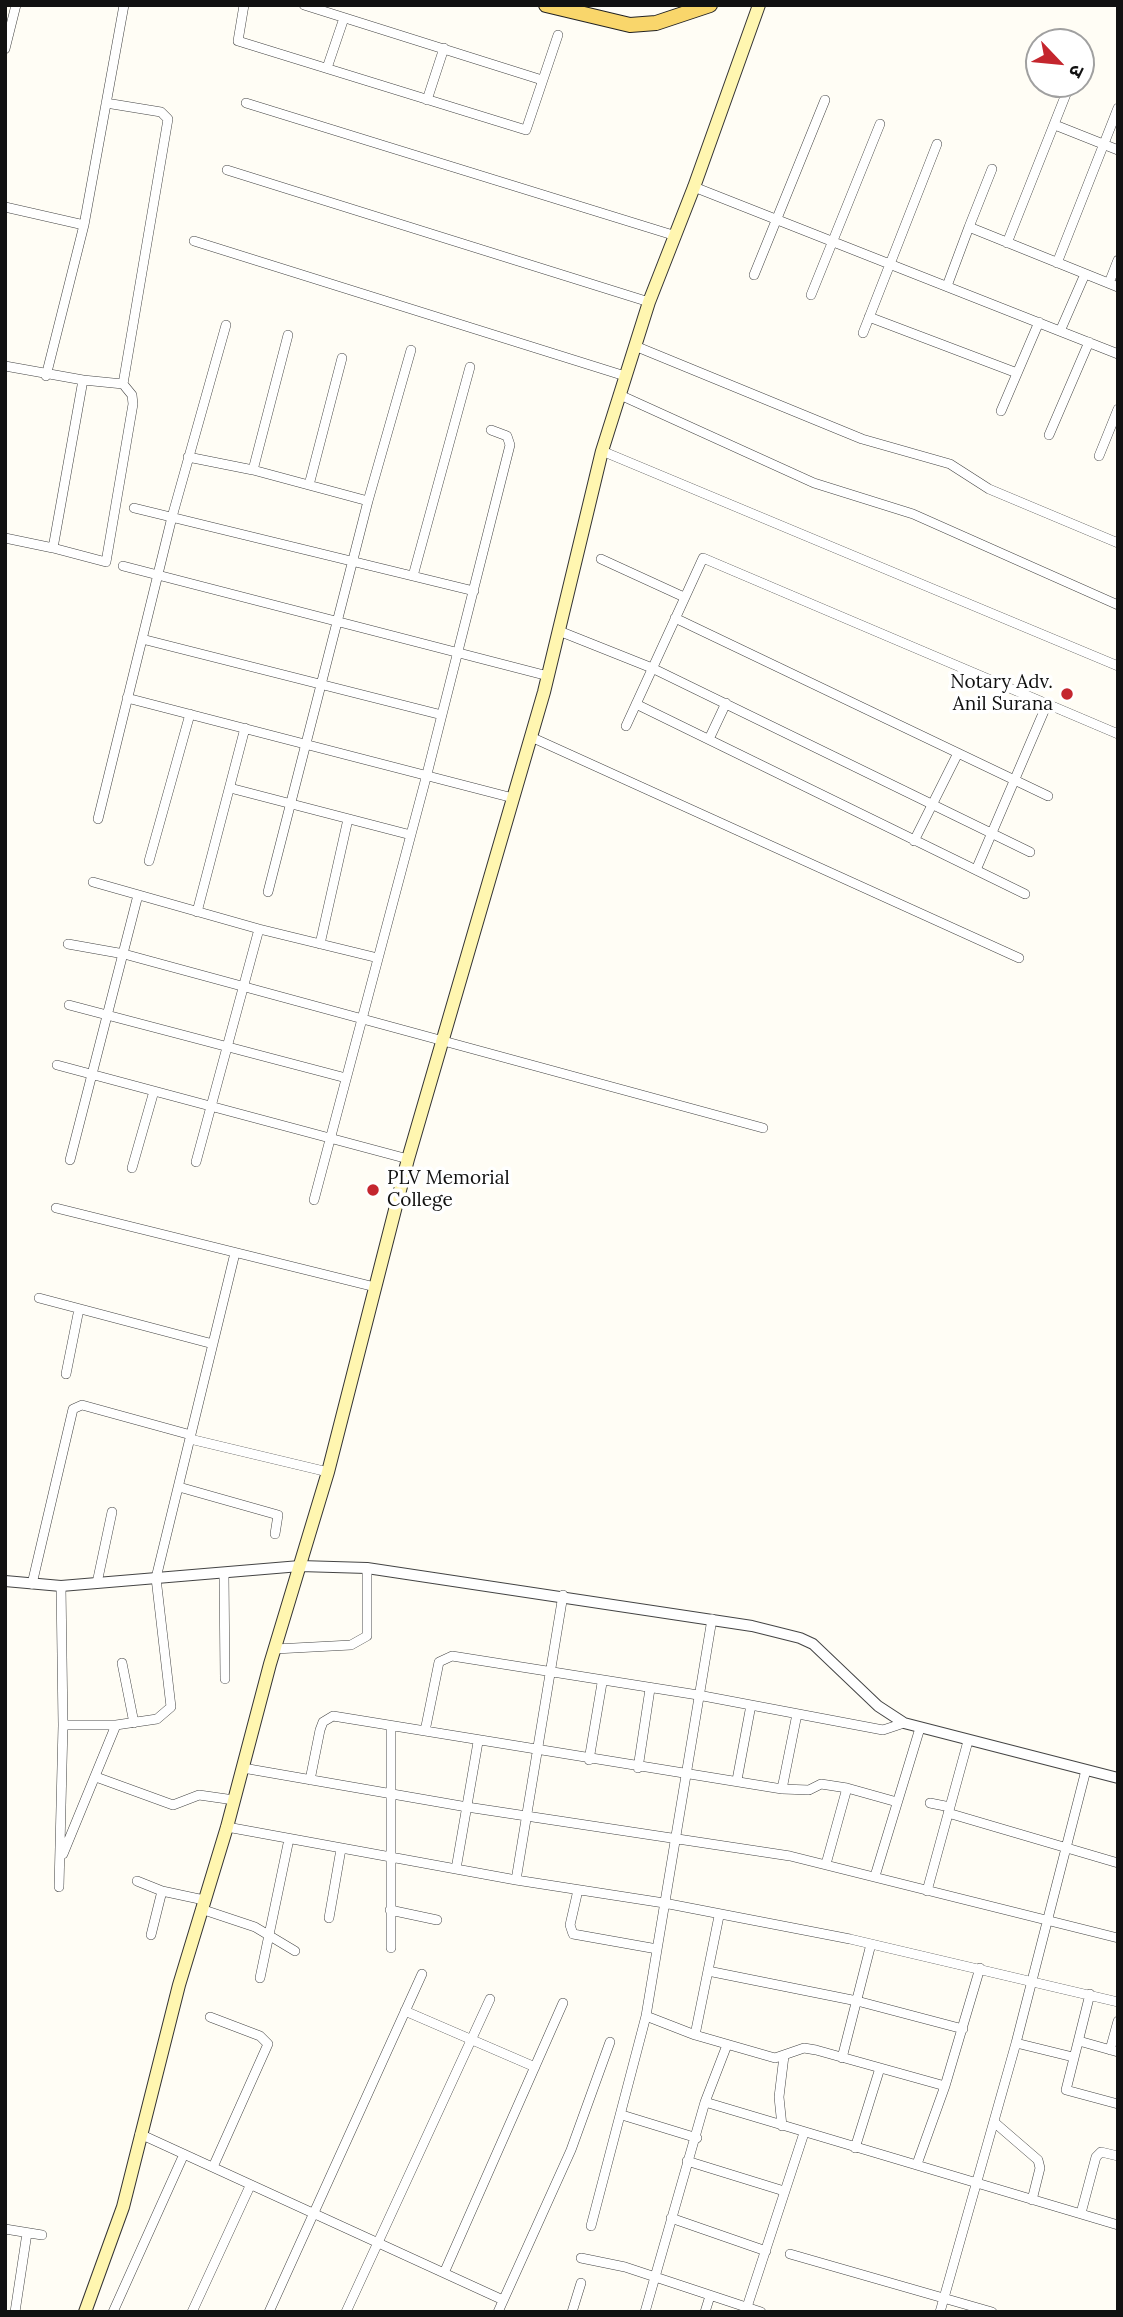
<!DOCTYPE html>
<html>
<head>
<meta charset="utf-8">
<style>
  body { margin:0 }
  #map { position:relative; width:1123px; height:2317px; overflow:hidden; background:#fffdf5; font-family:Lora,"Noto Sans Devanagari",serif }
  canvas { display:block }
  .frame { position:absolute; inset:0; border:7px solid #111; pointer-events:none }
  .north { position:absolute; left:1025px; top:28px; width:70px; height:70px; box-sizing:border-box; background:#fff; border:2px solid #a0a0a0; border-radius:50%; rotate:116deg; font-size:19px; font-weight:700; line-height:28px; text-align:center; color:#111 }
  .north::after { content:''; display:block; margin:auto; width:24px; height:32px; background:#c4262e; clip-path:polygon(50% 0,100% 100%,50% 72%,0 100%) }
</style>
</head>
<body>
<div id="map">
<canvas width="1123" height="2317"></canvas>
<div class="frame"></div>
<div class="north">उ</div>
</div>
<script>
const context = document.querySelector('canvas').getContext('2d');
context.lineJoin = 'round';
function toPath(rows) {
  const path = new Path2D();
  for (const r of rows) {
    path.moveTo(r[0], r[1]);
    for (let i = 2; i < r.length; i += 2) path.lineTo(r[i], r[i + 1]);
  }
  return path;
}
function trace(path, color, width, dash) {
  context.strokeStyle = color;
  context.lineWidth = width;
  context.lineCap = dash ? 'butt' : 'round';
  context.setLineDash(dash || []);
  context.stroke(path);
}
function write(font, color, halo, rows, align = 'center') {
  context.font = font + ' Lora,serif';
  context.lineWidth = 7;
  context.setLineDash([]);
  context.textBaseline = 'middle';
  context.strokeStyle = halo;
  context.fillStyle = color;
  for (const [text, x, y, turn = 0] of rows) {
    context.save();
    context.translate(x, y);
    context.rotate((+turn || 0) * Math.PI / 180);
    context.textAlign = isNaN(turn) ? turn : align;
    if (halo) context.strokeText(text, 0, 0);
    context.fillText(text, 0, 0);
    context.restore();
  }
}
const minor = toPath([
  [244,5,238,41,526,130,558,35],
  [304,5,542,80],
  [5,49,16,5],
  [1081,57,1082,55],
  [327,68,344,18],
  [427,100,444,48],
  [106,103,161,112,168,119,123,384,83,380,53,548,106,562,133,404,132,395,123,384],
  [246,103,676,236],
  [1055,125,1118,150],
  [227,170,649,302],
  [694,187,1118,354],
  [5,207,84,225],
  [969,227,992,169],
  [194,241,625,376],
  [1007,243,1070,84],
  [1057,263,1118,108],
  [754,275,825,100],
  [1109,283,1118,260],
  [947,286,969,227,1118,287],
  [811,295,880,124],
  [869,317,1017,373],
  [1061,329,1085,274],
  [863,333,937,144],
  [635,346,862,439,950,464,989,489,1118,543],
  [5,366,83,380],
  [46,376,84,225,124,5],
  [620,395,814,483,913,514,1118,605],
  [1001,411,1039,322],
  [1049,435,1089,342],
  [602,451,1118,666],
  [1099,456,1118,409],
  [188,457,253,470,368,501],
  [253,470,288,335],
  [309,485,342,358],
  [134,508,474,591],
  [5,538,53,548],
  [601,559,684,597],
  [123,566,548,676],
  [413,576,470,367],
  [675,618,1048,796],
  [559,631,652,668,1030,852],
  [142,639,442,715],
  [127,698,513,798],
  [636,704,1025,894],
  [626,726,703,558,1118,734],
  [531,737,1019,958],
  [710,737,726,703],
  [230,788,411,835],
  [98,819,172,517,226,325],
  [914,841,958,753],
  [149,861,190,714],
  [976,870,1047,704],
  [93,882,259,929,378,958],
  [268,892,368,501,411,350],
  [197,912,245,728],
  [68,944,124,954,763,1128],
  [320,944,348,819],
  [69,1005,346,1078],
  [57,1065,408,1159],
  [70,1160,138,895],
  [196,1162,259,929],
  [132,1168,154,1091],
  [314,1200,427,774,510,445,507,436,491,430],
  [56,1208,375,1287],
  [39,1298,213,1344],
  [66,1374,79,1309],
  [190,1439,328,1472],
  [179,1487,278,1515,275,1534],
  [224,1573,225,1679],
  [97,1583,112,1512],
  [32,1584,73,1409,82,1405,191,1435],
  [275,1649,351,1645,367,1636,367,1568],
  [122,1663,134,1723],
  [63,1725,116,1725,157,1719,171,1707,156,1578,235,1253],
  [391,1727,391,1948],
  [425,1731,439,1662,452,1656,698,1695,883,1730,904,1723],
  [589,1760,602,1683],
  [243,1768,467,1807,790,1856,1118,1938],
  [638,1768,650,1689],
  [96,1777,173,1805,199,1795,234,1800],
  [310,1780,320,1730,323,1722,333,1716,782,1789,809,1790,821,1784,847,1788,897,1802],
  [737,1780,751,1705],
  [782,1789,797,1714],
  [930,1803,950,1807],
  [948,1813,1118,1863],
  [227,1827,516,1880,664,1903,850,1939,1118,2002],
  [63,1854,116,1725],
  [826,1864,847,1788],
  [456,1869,478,1742],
  [875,1876,920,1728],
  [516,1880,563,1595],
  [137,1881,162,1891],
  [59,1887,63,1725,61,1586],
  [578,1890,570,1925,573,1934,657,1949],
  [927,1891,968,1741],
  [201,1909,255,1927,295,1951],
  [390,1910,437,1920],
  [329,1918,341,1849],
  [151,1935,162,1891,204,1900],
  [708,1971,857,2001,963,2029],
  [260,1978,289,1839],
  [1090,1994,1066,2090,1118,2104],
  [405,2011,535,2067],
  [646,2016,695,2035,775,2058,804,2048,816,2050,945,2086],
  [210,2017,260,2036,268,2044,213,2167],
  [695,2035,719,1916],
  [1079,2041,1118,2052],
  [1016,2043,1073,2057],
  [1110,2050,1118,2021],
  [842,2058,871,1944],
  [705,2102,1118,2225],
  [622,2115,697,2138],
  [994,2122,1038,2160,1040,2168,1032,2200],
  [782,2126,779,2097,784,2056],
  [140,2134,503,2300],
  [855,2148,880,2068],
  [687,2161,784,2191],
  [917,2164,945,2086,980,1968],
  [1081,2213,1096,2157,1101,2152,1118,2156],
  [671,2218,766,2251],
  [591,2226,646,2016,712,1619],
  [5,2229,42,2235],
  [790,2254,992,2312],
  [581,2258,625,2267,761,2312],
  [444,2273,563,2003],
  [747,2307,804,2133],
  [15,2312,27,2233],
  [113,2312,184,2154],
  [192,2312,250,2186],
  [269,2312,422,1974],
  [346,2312,490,1999],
  [498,2312,571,2150,610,2042],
  [572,2312,581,2283],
  [645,2312,705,2102,727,2045],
  [705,2312,710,2296],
  [940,2312,1016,2043,1086,1770]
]);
const tertiary = toPath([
  [5,1581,61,1586,300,1566,367,1568,752,1626,800,1638,813,1644,878,1706,904,1723,1118,1778]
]);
const secondary = toPath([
  [85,2312,123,2207,179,1985,227,1827,270,1664,328,1472,408,1159,544,692,602,451,649,302,694,187,759,5]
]);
const primary = toPath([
  [546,5,630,25,656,23,710,5]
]);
const markers = [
  [1067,694,7,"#c4262e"],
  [373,1190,7,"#c4262e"]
];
const poiNames = [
  ["Notary Adv.",1053,683],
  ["Anil Surana",1053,705],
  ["PLV Memorial",387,1179,"left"],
  ["College",387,1201,"left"]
];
trace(minor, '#444', 10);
trace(tertiary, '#444', 12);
trace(secondary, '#333', 14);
trace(primary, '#222', 16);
trace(minor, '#fff', 9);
trace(tertiary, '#fff', 10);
trace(secondary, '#fff6b0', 12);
trace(primary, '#f9d66b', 14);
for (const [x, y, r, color] of markers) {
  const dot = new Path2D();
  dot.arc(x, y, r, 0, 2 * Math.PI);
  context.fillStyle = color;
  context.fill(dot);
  trace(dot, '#fff', 2.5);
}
write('19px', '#111', '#fff', poiNames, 'right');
</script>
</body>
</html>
